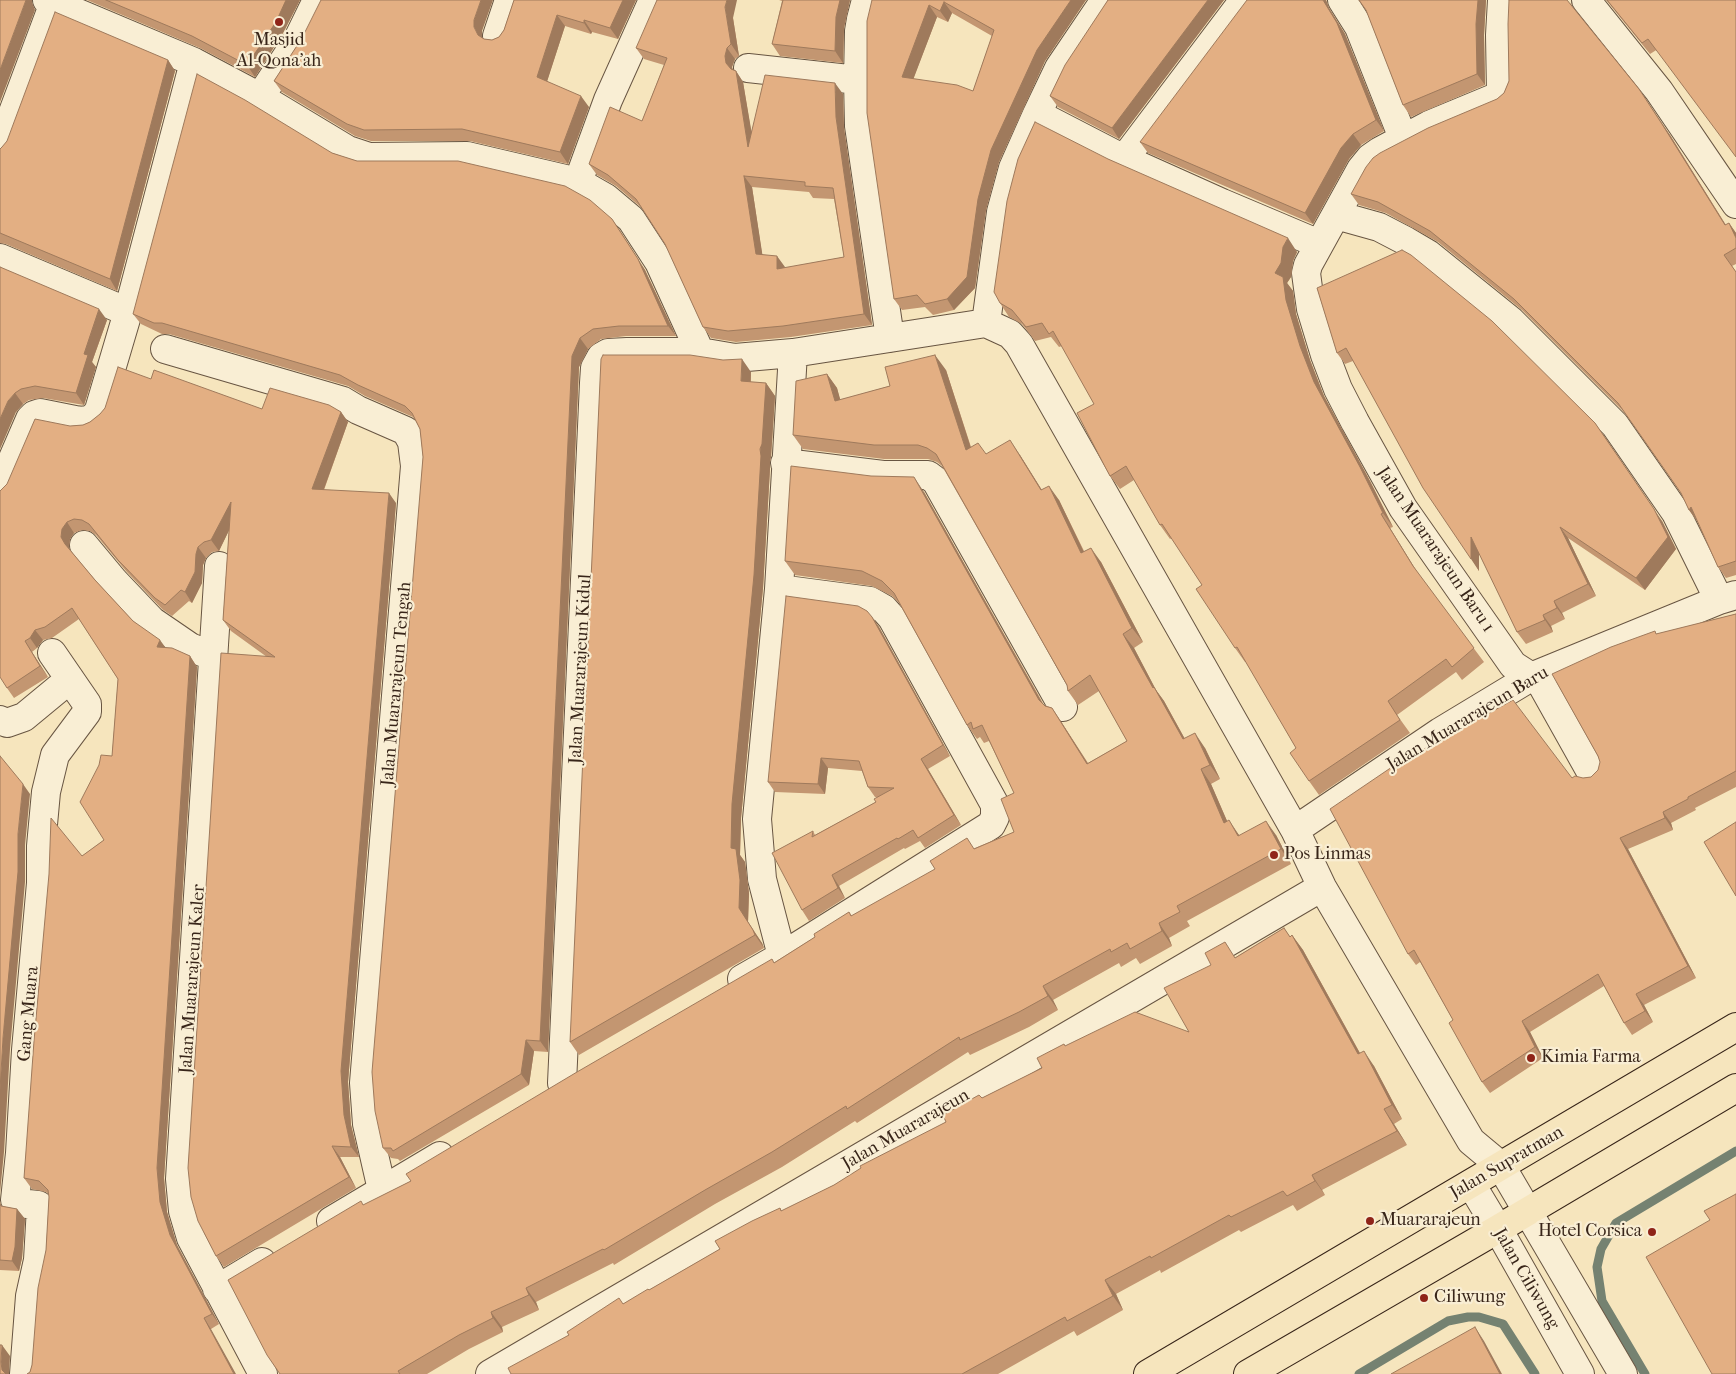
<!DOCTYPE html>
<html>
<head>
<meta charset="utf-8">
<style>
  body { margin:0 }
  canvas { display:block; background:#f6e5bd }
</style>
</head>
<body>
<canvas width="1736" height="1374"></canvas>
<script>
const context = document.querySelector('canvas').getContext('2d');
context.lineJoin = 'round';
function toPath(rows) {
  const path = new Path2D();
  for (const r of rows) {
    path.moveTo(r[0], r[1]);
    for (let i = 2; i < r.length; i += 2) path.lineTo(r[i], r[i + 1]);
  }
  return path;
}
function trace(path, color, width, dash) {
  context.strokeStyle = color;
  context.lineWidth = width;
  context.lineCap = dash ? 'butt' : 'round';
  context.setLineDash(dash || []);
  context.stroke(path);
}
function fill(path, color) {
  context.fillStyle = color;
  context.fill(path, 'evenodd');
}
function write(font, color, halo, rows, align = 'center') {
  context.font = font + ' "IM FELL French Canon",serif';
  context.lineWidth = 4.5;
  context.setLineDash([]);
  context.textBaseline = 'middle';
  context.strokeStyle = halo;
  context.fillStyle = color;
  for (const [text, x, y, turn = 0] of rows) {
    context.save();
    context.translate(x, y);
    context.rotate((+turn || 0) * Math.PI / 180);
    context.textAlign = isNaN(turn) ? turn : align;
    if (halo) context.strokeText(text, 0, 0);
    context.fillText(text, 0, 0);
    context.restore();
  }
}
const stream = toPath([
  [1359,1374,1448,1321,1468,1317,1479,1317,1503,1324,1535,1374],
  [1645,1374,1602,1301,1597,1267,1601,1249,1616,1223,1736,1151]
]);
const minor = toPath([
  [47,0,194,62,260,97,348,150,369,157,467,156,578,182,606,198,631,219,659,262,700,352],
  [866,0,861,19,859,31,858,80,859,126,890,338],
  [1342,0,1359,27,1403,138],
  [1502,0,1500,35,1501,93,1499,96,1429,125,1380,151,1370,158,1361,169,1308,265,1306,273,1308,288,1311,309,1325,355,1338,389,1355,422,1403,508,1513,665,1541,683,1592,774],
  [1586,0,1659,91,1736,204],
  [497,36,509,0],
  [748,68,858,80],
  [260,97,297,41,317,0],
  [1037,114,1124,159,1222,203,1319,244],
  [0,147,55,0],
  [1124,159,1244,0],
  [578,182,608,100,653,0],
  [1336,215,1379,227,1406,241,1428,254,1511,321,1615,425,1676,513,1719,600],
  [0,258,128,312],
  [986,323,1001,212,1013,168,1037,114,1059,68,1105,0],
  [165,349,343,401,358,410,406,431,412,442,415,466,364,1083,367,1124,382,1190],
  [785,463,883,475,928,475,936,481,1063,707],
  [0,488,30,419,34,415,40,413,80,421,89,420,95,416,99,410,128,312,194,62],
  [84,545,114,581,152,621,190,647,214,657],
  [219,566,180,1179,183,1211,191,1238,263,1374],
  [0,720,7,723,24,717,70,679],
  [1295,830,1440,732,1531,677,1719,600,1736,595],
  [782,956,762,879,757,819,779,589,793,353],
  [742,979,782,956,991,825,995,817,995,805,892,618,884,609,870,601,779,589],
  [562,1083,594,383,595,368,601,357,608,353,627,352,700,352,735,358,793,353,986,323,1010,334,1019,344,1295,830,1322,887,1471,1141,1501,1166],
  [331,1221,440,1156],
  [217,1289,262,1262],
  [24,1374,30,1296,38,1260,41,1207,38,1205,17,1203,15,1200,20,1153,26,1050,41,883,41,846,46,792,55,755,87,712,87,704,52,653],
  [490,1374,1322,887]
]);
const tertiary = toPath([
  [1501,1166,1623,1374],
  [1471,1184,1498,1229,1580,1374]
]);
const primary = toPath([
  [1148,1374,1736,1027],
  [1248,1374,1498,1229,1736,1088]
]);
const wall = toPath([
  [87,0,300,0,283,33,255,77,200,48],
  [514,0,636,0,618,39,592,32,591,34,565,26,547,81,589,107,568,164,470,141,371,141,355,136,282,92,274,81,302,38,482,31,482,38,484,39,492,40,499,37,504,30],
  [779,0,850,0,844,28,843,63,780,56,772,44,782,1],
  [872,0,1086,0,1045,61,999,162,986,210,975,288,954,310,933,315,925,307,902,310,894,299],
  [952,13,992,36,973,91,913,79,937,17,948,22],
  [1108,0,1224,0,1119,139,1058,107,1050,96],
  [1326,0,1329,8,1345,34,1384,131,1361,145,1349,159,1313,224,1148,153,1140,142],
  [1359,0,1486,0,1484,35,1485,85,1411,117,1403,105,1366,10],
  [1606,0,1736,0,1650,54],
  [1571,3,1572,7,1670,135,1726,225,1729,223,1736,233,1736,264,1732,266,1736,272,1736,575,1726,578,1718,567,1697,521,1689,510,1681,493,1626,414,1522,310,1438,242,1386,213,1359,205,1351,194,1497,99,1504,93,1509,81],
  [733,18,739,56,735,59,732,67,733,70,736,71,743,82,751,131,843,94,844,128,872,325,791,337,736,342,711,338,703,327,665,244,643,209,616,186,597,175,589,164,642,121,664,65,644,59,636,48],
  [752,187,809,192,813,198,834,199,844,257,785,268,762,254],
  [168,60,175,71,117,291,6,244,0,243,0,149],
  [332,153,357,161,619,229,645,270,676,336,626,336,601,339,588,349,579,367,548,1052,534,1051,529,1085,400,1161,398,1159,391,1158,383,1148,423,457,420,429,415,420,413,417,365,396,348,386,169,334,162,334,141,324,133,314],
  [1108,159,1297,252,1293,261,1291,277,1287,283,1293,291,1296,314,1310,360,1324,396,1370,481,1393,527,1390,528,1419,575,1484,662,1462,680,1456,672,1397,715,1410,733,1319,795,1309,781,1296,748,1246,662,1245,662,1235,648,1202,585,1172,538,1170,539,1160,525,1134,480,1120,489,1110,476,1094,404,1062,346,1059,347,1051,337,1035,341,1022,324,1009,317,1000,303],
  [0,267,107,320,92,362,96,367,84,405,43,398,29,400,23,404,16,412],
  [1317,288,1662,521,1676,549,1645,590,1568,538,1596,596,1562,613,1565,619,1551,626,1553,632,1526,644,1517,632,1479,553,1479,571,1353,361,1345,364,1337,353],
  [946,370,971,447,986,454,1020,455,1042,490,1059,500,1084,551,1101,562,1143,642,1134,648,1156,690,1164,701,1185,739,1205,748,1220,779,1211,784,1227,821,1239,835,1276,835,1291,864,1187,921,1190,926,1169,938,1172,946,1140,964,1136,958,1121,967,1119,963,1053,1000,1058,1010,1029,1027,970,1055,968,1052,857,1123,855,1121,782,1167,715,1204,614,1265,613,1263,536,1302,539,1310,502,1327,503,1332,469,1349,427,1374,280,1374,364,1205,411,1181,775,962,815,937,849,912,852,916,975,848,1014,832,1014,793,989,741,984,743,980,737,977,739,967,725,899,603,892,596,872,586,795,575,785,561,924,492,1044,705,1052,708,1062,723,1088,763,1127,741,1099,691,1078,705,1068,691,1067,685,942,466,937,462,928,459,884,459,803,449,793,435,827,374,837,388,840,400],
  [751,372,751,382,766,383,775,396,771,457,770,462,770,469,763,588,741,818,740,855,745,862,749,893,748,922,762,943,764,948,579,1055,570,1042],
  [151,379,262,409,341,412,348,422,324,490,396,503,348,1082,351,1125,359,1157,340,1157,356,1188,224,1267,216,1256,267,657,231,631,223,620,229,530,219,551,212,552,206,558,203,565,202,583,192,603,189,601,172,616,162,609,126,571,96,535,90,531,82,530,74,533,70,539,69,547,70,551,95,580,133,621,165,648,190,656,197,667,164,1178,167,1212,177,1245,219,1324,211,1329,30,1372,32,1365,46,1250,49,1197,49,1194,46,1192,32,1189,24,1178,82,856,104,840,112,756,118,679,79,619,52,638,43,640,37,648,32,652,48,677,14,698,7,688,1,490,70,426,83,425,90,422],
  [1736,614,1736,787,1695,808,1696,810,1671,823,1673,830,1628,849,1696,978,1644,1005,1653,1022,1632,1035,1624,1023,1604,986,1530,1032,1543,1058,1490,1093,1482,1082,1453,1020,1420,962,1416,965,1408,954,1422,750,1572,778,1583,778,1591,777,1598,770,1657,634],
  [872,617,879,627,950,756,928,769,961,825,925,848,920,841,905,849,904,848,839,886,845,898,809,921,802,910,813,831,815,835,876,802,877,797,875,797,868,787,862,771,828,768,825,794,775,792,768,782],
  [1284,928,1290,937,1292,935,1303,950,1360,1053,1374,1066,1402,1119,1394,1124,1407,1145,1322,1190,1325,1195,1297,1211,1293,1205,1241,1232,1239,1230,1161,1273,1160,1270,1116,1294,1123,1310,1077,1336,1074,1331,998,1374,511,1374,569,1335,623,1304,649,1290,720,1249,780,1208,782,1211,834,1185,946,1122,982,1098,1042,1068,1065,1046,1189,1032,1236,957],
  [0,1201,1,1206,17,1209,25,1219,22,1258,19,1271,0,1270]
]);
const shadedWall = toPath([
  [26,0,32,0,32,2,35,10,0,102,0,70],
  [286,0,300,0,283,33,255,77,247,65],
  [481,0,493,0,482,31,482,39,478,35,474,27,474,20],
  [623,0,636,0,618,39,610,28],
  [727,0,737,0,733,18,739,56,731,44,725,7],
  [840,0,850,0,844,28,843,63,835,51,836,17],
  [1071,0,1086,0,1045,61,999,162,986,210,975,288,954,310,947,299,978,199,991,150,1037,50],
  [1208,0,1224,0,1119,139,1112,128],
  [1323,0,1326,0,1329,8,1345,34,1384,131,1376,120],
  [1478,0,1486,0,1484,35,1485,85,1477,74,1476,24],
  [944,2,952,13,948,22,940,11],
  [929,5,937,17,910,88,902,77],
  [557,15,565,26,545,88,537,77],
  [584,20,592,32,591,34,584,23],
  [727,48,735,59,732,67,734,75,726,63,725,56],
  [168,60,175,71,117,291,110,279],
  [736,71,743,82,756,158,748,147],
  [835,83,843,94,844,128,872,325,864,314,836,117],
  [1639,89,1670,135,1733,237,1725,225],
  [581,96,589,107,568,164,560,152],
  [1353,134,1361,145,1349,159,1313,224,1305,213,1341,148],
  [744,176,752,187,764,265,756,254],
  [612,219,645,270,676,336,668,326],
  [1729,223,1736,233,1736,238],
  [1288,238,1297,252,1293,261,1291,277,1287,283,1293,291,1296,314,1310,360,1324,396,1370,481,1393,527,1383,513,1314,382,1300,346,1275,273,1283,247],
  [777,256,785,267,785,280,777,269],
  [99,309,107,320,92,362,96,367,84,405,76,393,84,354],
  [580,338,588,349,579,367,548,1052,540,1041,572,356],
  [935,355,946,370,976,464,966,450],
  [742,359,751,372,750,394,741,381],
  [827,374,837,388,845,416,835,401],
  [766,383,775,396,771,457,770,462,770,469,763,588,741,818,740,855,745,862,749,893,748,922,762,943,764,948,755,935,739,908,731,848,732,804],
  [15,393,23,404,16,412,0,449,0,419,8,401],
  [341,412,348,422,320,500,312,489],
  [1595,423,1662,521,1676,549,1645,590,1636,578],
  [1010,440,1020,455,1051,505,1041,490],
  [914,477,924,492,1049,715,1039,700],
  [1049,486,1059,500,1091,567,1081,553],
  [389,493,396,503,348,1082,351,1125,359,1157,351,1147,344,1115,341,1071],
  [231,502,238,512,219,551,211,540],
  [1691,507,1697,521,1689,510],
  [1381,514,1390,528,1422,580,1413,566],
  [67,522,74,533,70,539,69,547,72,555,65,544,61,537,62,529],
  [1560,527,1568,538,1596,596,1588,584],
  [1471,537,1479,548,1479,571,1471,559],
  [198,547,206,558,203,565,202,583,192,603,185,592],
  [1091,548,1101,562,1143,642,1132,628],
  [1554,601,1562,613,1565,619,1557,608],
  [1543,615,1551,626,1553,632,1545,620],
  [872,617,879,627,950,756,943,745],
  [35,630,43,640,37,648,30,638],
  [1123,634,1134,648,1156,690,1164,701,1193,754,1183,739,1153,688],
  [160,640,168,651,157,647],
  [25,641,32,652,48,677,40,666],
  [190,656,197,667,164,1178,167,1212,177,1245,219,1324,212,1314,170,1235,160,1202,157,1168],
  [1052,708,1062,723,1097,778,1087,764],
  [1195,733,1205,748,1220,779,1210,765],
  [821,758,828,768,825,794,818,784],
  [921,759,928,769,961,825,954,815],
  [1201,769,1211,784,1234,837,1224,823],
  [23,784,30,794,25,845,25,882,10,1049,4,1152,0,1193,0,1090,3,1038,18,834],
  [1663,812,1671,823,1673,830,1665,818],
  [1229,820,1239,835,1248,851,1238,836],
  [1266,821,1276,835,1291,864,1281,849],
  [1620,838,1628,849,1696,978,1688,966],
  [832,875,839,886,845,898,838,888],
  [1159,923,1169,938,1172,946,1162,931],
  [1292,935,1303,950,1368,1068,1358,1054],
  [1043,986,1053,1000,1058,1010,1048,996],
  [1636,994,1644,1005,1653,1022,1645,1011],
  [1522,1021,1530,1032,1543,1058,1535,1047],
  [526,1040,534,1051,529,1085,521,1074],
  [1364,1051,1374,1066,1402,1119,1392,1105],
  [1384,1109,1394,1124,1407,1145,1397,1131],
  [332,1146,340,1157,356,1188,349,1177],
  [1312,1175,1322,1190,1325,1195,1315,1181],
  [17,1209,25,1219,22,1258,19,1271,12,1261],
  [1105,1280,1116,1294,1123,1310,1113,1296],
  [526,1288,536,1302,539,1310,529,1295],
  [491,1312,502,1327,503,1332,493,1318],
  [204,1318,211,1329,236,1374,234,1374],
  [1475,1327,1484,1341,1502,1374,1500,1374],
  [2,1345,10,1356,9,1374,5,1374,2,1370,1,1362]
]);
const building = toPath([
  [0,0,26,0,0,70,0,0],
  [106,0,286,0,276,22,247,65,192,36,106,0],
  [321,0,481,0,474,20,474,27,478,35,484,39,492,40,499,37,504,30,514,0,623,0,610,28,584,20,584,23,557,15,537,77,581,96,560,152,462,129,364,130,347,124,274,81,302,38,321,0],
  [657,0,727,0,725,7,731,44,727,48,725,56,726,63,731,69,736,71,748,147,765,75,835,83,836,117,864,314,783,326,728,331,703,327,665,244,636,199,608,175,589,164,610,107,642,121,667,58,636,48,657,0],
  [744,176,805,182,805,186,833,188,844,257,777,269,777,256,756,254,744,176],
  [783,0,840,0,836,17,835,51,772,44,783,0],
  [872,0,1071,0,1037,50,991,150,978,199,967,277,947,299,925,304,917,295,894,299,867,113,867,21,872,0],
  [944,2,994,30,973,91,957,85,902,77,929,5,940,11,944,2],
  [1108,0,1208,0,1112,128,1050,96,1065,65,1108,0],
  [1247,0,1323,0,1337,23,1376,120,1353,134,1341,148,1305,213,1140,142,1247,0],
  [1359,0,1478,0,1476,24,1477,74,1403,105,1366,10,1359,0],
  [1509,0,1567,0,1639,89,1662,124,1725,225,1729,223,1736,238,1736,248,1724,255,1736,272,1736,561,1718,567,1691,507,1689,510,1681,493,1618,403,1514,299,1430,231,1378,202,1351,194,1366,167,1373,158,1380,153,1428,128,1497,99,1504,93,1509,81,1508,24,1509,0],
  [1607,0,1736,0,1736,157,1648,39,1642,43,1607,0],
  [55,12,168,60,110,279,0,233,0,149,2,147,7,141,55,12],
  [197,74,245,100,332,153,357,161,458,161,565,186,590,200,612,219,638,259,668,326,619,326,593,329,580,338,572,356,540,1041,526,1040,521,1074,393,1151,391,1148,383,1148,375,1111,372,1072,423,457,420,429,412,413,405,406,358,385,340,375,162,323,154,323,133,314,197,74],
  [1035,122,1108,159,1288,238,1283,247,1281,263,1275,273,1283,277,1286,300,1300,346,1314,382,1360,467,1383,513,1381,514,1413,566,1474,648,1452,667,1446,659,1388,701,1400,720,1309,781,1290,753,1296,748,1237,647,1235,648,1196,589,1202,585,1162,524,1160,525,1126,466,1110,476,1102,461,1077,413,1094,404,1053,331,1049,334,1042,323,1026,327,1012,310,1000,303,994,292,1007,201,1018,159,1035,122],
  [1402,250,1411,255,1492,321,1595,423,1654,509,1668,537,1636,578,1560,527,1588,584,1554,601,1557,608,1543,615,1545,620,1517,632,1471,537,1471,559,1423,488,1346,348,1337,353,1317,288,1402,250],
  [0,267,99,309,84,354,88,355,76,393,35,386,21,389,15,393,8,401,0,419,0,267],
  [603,355,690,355,723,360,742,359,741,381,766,383,762,444,760,449,761,456,754,575,732,804,731,848,736,849,740,880,739,908,753,930,755,935,570,1042,601,359,603,355],
  [935,355,966,450,978,443,986,454,1010,440,1041,490,1049,486,1081,553,1091,548,1132,628,1123,634,1153,688,1154,687,1183,739,1195,733,1210,765,1201,769,1224,823,1229,820,1238,836,1266,821,1281,849,1177,906,1180,912,1159,923,1162,931,1130,949,1127,943,1111,952,1110,949,1043,986,1048,996,1019,1012,960,1040,959,1037,847,1109,846,1106,772,1152,705,1190,604,1250,603,1249,526,1288,529,1295,491,1312,493,1318,459,1335,398,1371,400,1374,280,1374,267,1355,228,1280,361,1201,363,1205,411,1181,406,1174,577,1072,772,959,774,963,815,937,814,934,849,912,851,916,935,869,930,861,967,838,974,849,1014,832,1001,799,1014,793,982,725,973,729,971,722,967,725,894,593,882,581,862,571,785,561,791,466,871,476,914,477,1039,700,1045,706,1052,708,1087,764,1127,741,1090,675,1068,691,1067,685,936,454,927,448,918,445,874,445,793,435,796,381,827,374,835,401,890,386,885,367,935,355],
  [118,367,151,379,154,370,262,409,270,388,329,405,341,412,312,489,389,493,341,1071,344,1115,351,1147,332,1146,349,1177,216,1256,198,1221,191,1197,188,1168,221,653,275,657,223,620,231,502,211,540,204,542,198,547,196,554,195,572,185,592,181,590,165,605,155,598,118,560,89,524,82,520,74,519,67,522,62,529,61,537,65,544,95,580,133,621,160,640,157,647,172,648,190,656,157,1168,160,1202,170,1235,212,1314,204,1318,234,1374,27,1374,30,1372,32,1365,38,1288,46,1250,49,1197,48,1190,39,1181,24,1178,34,1041,49,874,51,818,82,856,104,840,80,802,99,765,101,755,112,756,118,679,72,608,45,627,35,630,30,638,25,641,40,666,7,688,0,677,0,491,7,484,35,419,70,426,83,425,90,422,100,414,105,408,118,367],
  [786,596,858,606,867,611,872,617,943,745,921,759,954,815,918,838,913,830,898,839,897,838,832,875,838,888,802,910,772,853,813,831,812,837,876,802,874,799,894,788,868,787,859,761,821,758,818,784,768,782,786,596],
  [1736,614,1736,771,1688,797,1688,799,1663,812,1665,818,1620,838,1688,966,1636,994,1645,1011,1624,1023,1598,974,1522,1021,1535,1047,1482,1082,1449,1023,1453,1020,1414,950,1408,954,1330,809,1420,748,1422,750,1513,700,1572,778,1575,776,1583,778,1591,777,1598,770,1600,762,1598,756,1552,674,1611,647,1655,631,1656,634,1736,614],
  [0,756,23,784,18,834,18,872,3,1038,0,1090,0,756],
  [1736,822,1736,896,1704,842,1736,822],
  [1284,928,1290,937,1292,935,1358,1054,1364,1051,1392,1105,1384,1109,1397,1131,1312,1175,1315,1181,1287,1196,1283,1191,1231,1217,1229,1215,1151,1258,1150,1256,1105,1280,1113,1296,1067,1321,1065,1317,962,1374,511,1374,508,1368,569,1335,567,1332,619,1298,623,1304,648,1289,649,1290,720,1249,715,1241,752,1221,780,1208,781,1211,834,1185,861,1168,860,1166,946,1122,943,1115,979,1095,982,1098,1042,1068,1037,1058,1064,1044,1065,1046,1135,1012,1189,1032,1164,988,1211,965,1205,953,1225,942,1235,958,1284,928],
  [1736,1194,1736,1374,1712,1374,1646,1257,1710,1220,1704,1211,1736,1194],
  [0,1204,1,1206,17,1209,15,1247,12,1261,0,1260,0,1204],
  [1475,1327,1500,1374,1391,1374,1475,1327],
  [0,1345,2,1345,1,1362,2,1370,6,1374,0,1374,0,1345]
]);
const markers = [
  [279,22,5,"#8f2418"],
  [1274,855,5,"#8f2418"],
  [1531,1058,5,"#8f2418"],
  [1370,1221,5,"#8f2418"],
  [1652,1232,5,"#8f2418"],
  [1424,1298,5,"#8f2418"]
];
const poiNames = [
  ["Masjid",279,41,"center"],
  ["Al-Qona'ah",279,62,"center"],
  ["Pos Linmas",1284,855],
  ["Kimia Farma",1541,1058],
  ["Muararajeun",1380,1221],
  ["Hotel Corsica",1642,1232,"right"],
  ["Ciliwung",1434,1298]
];
const streetNames = [
  ["Jalan Muararajeun Baru 1",1435,550,56],
  ["Jalan Muararajeun Kidul",581,669,-87],
  ["Jalan Muararajeun Tengah",397,684,-85],
  ["Jalan Muararajeun Baru",1468,719,-31],
  ["Jalan Muararajeun Kaler",193,979,-86],
  ["Gang Muara",29,1014,-85],
  ["Jalan Muararajeun",906,1130,-30],
  ["Jalan Supratman",1507,1163,-30],
  ["Jalan Ciliwung",1526,1279,60]
];
trace(stream, '#758271', 9);
trace(minor, '#685542', 30);
trace(tertiary, '#685542', 30);
trace(primary, '#382519', 30);
trace(minor, '#f9eed4', 28);
trace(tertiary, '#f9eed4', 28);
trace(primary, '#f6e5bd', 28);
fill(wall, '#c39671');
fill(shadedWall, '#9f7a5c');
fill(building, '#e3af83');
trace(building, '#9f7a5c', 1);
for (const [x, y, r, color] of markers) {
  const dot = new Path2D();
  dot.arc(x, y, r, 0, 2 * Math.PI);
  context.fillStyle = color;
  context.fill(dot);
  trace(dot, '#f9eed4', 2);
}
write('18px', '#382519', '#f9eed4', poiNames, 'left');
write('18px', '#382519', '#f9eed4', streetNames);
</script>
</body>
</html>
